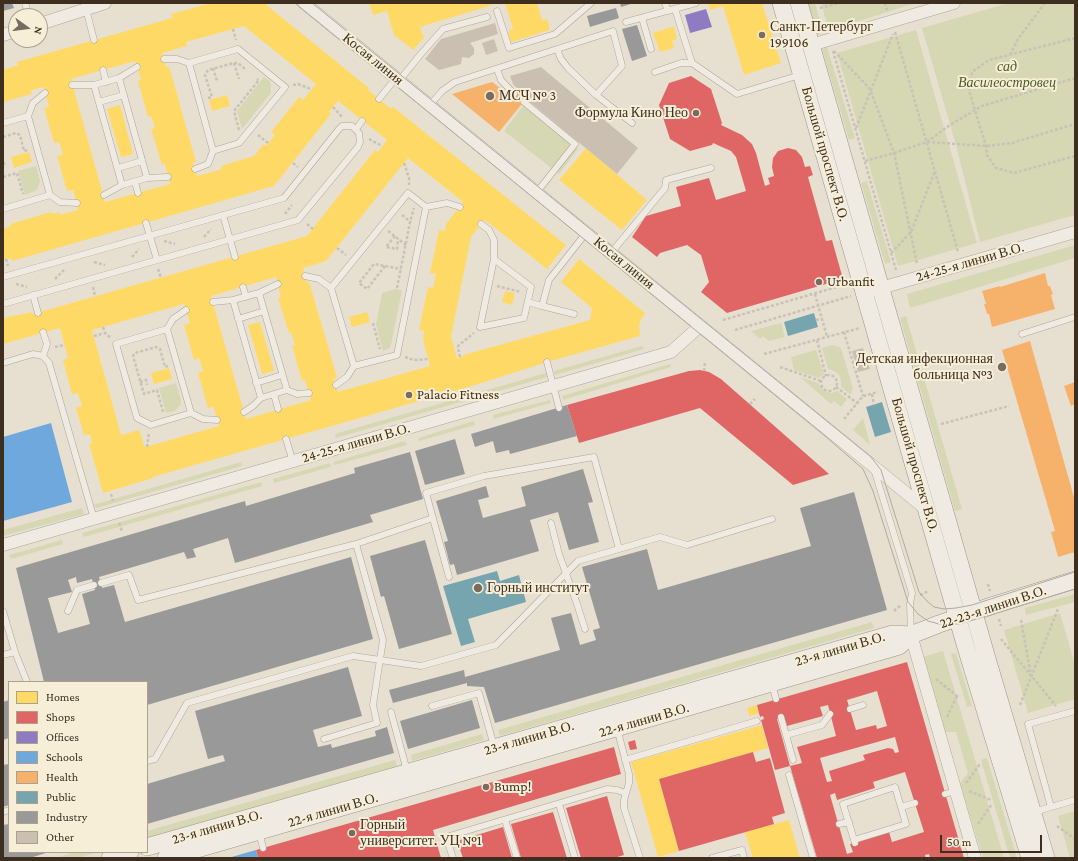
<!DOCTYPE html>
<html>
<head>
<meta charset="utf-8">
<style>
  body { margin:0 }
  #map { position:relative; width:1078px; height:861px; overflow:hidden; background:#e7e0d1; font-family:"Crimson Pro",serif }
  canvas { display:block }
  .frame { position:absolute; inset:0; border:4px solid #3d2e20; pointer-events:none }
  .legend { position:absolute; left:8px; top:681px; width:140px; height:172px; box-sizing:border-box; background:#f7eed8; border:1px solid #ada18e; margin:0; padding:5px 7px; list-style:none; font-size:12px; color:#3d2e20 }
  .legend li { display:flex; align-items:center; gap:8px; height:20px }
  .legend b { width:20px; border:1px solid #ada18e }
  .north { position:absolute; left:8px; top:8px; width:40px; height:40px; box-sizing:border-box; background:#f7eed8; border:1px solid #ada18e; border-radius:50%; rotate:104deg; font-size:11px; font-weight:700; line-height:16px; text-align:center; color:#3d2e20 }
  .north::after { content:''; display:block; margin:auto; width:14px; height:18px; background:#786c5e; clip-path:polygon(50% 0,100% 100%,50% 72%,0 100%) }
  .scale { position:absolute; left:940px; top:835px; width:102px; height:18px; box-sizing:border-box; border:2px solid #3d2e20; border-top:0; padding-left:5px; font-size:12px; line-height:14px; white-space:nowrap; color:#3d2e20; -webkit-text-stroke:3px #f7eed8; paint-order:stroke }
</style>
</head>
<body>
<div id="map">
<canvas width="1078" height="861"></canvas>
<div class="frame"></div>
<ul class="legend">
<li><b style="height:11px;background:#ffd966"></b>Homes</li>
<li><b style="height:11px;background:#e06666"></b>Shops</li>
<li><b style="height:11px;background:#8e7cc3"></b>Offices</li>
<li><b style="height:11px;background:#6fa8dc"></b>Schools</li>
<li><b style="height:11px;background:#f6b26b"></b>Health</li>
<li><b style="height:11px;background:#76a5af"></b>Public</li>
<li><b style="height:11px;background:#999"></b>Industry</li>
<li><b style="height:11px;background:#cbbfb2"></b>Other</li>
</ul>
<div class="north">N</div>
<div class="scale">50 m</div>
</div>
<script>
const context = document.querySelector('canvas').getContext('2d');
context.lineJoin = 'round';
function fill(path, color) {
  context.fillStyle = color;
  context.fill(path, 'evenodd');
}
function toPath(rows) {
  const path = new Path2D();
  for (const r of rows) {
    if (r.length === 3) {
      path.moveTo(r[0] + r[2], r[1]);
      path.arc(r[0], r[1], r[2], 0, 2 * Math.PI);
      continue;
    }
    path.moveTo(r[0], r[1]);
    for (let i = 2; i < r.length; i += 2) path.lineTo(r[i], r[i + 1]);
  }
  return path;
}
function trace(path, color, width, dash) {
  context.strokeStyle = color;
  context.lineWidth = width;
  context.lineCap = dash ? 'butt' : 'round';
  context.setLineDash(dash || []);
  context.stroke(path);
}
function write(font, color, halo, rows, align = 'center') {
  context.font = font + ' "Crimson Pro",serif';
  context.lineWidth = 4;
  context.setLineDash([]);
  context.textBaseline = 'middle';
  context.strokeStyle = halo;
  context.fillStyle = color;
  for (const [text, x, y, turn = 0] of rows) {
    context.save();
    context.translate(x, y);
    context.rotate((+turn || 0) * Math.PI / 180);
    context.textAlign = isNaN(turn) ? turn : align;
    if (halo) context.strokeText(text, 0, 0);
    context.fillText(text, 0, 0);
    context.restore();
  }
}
const green = toPath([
  [808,3,815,3,823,32,817,35],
  [821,3,915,3,829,31],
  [1009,3,1075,3,1075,215,980,242,956,145,922,28],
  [916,30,977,243,898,266,837,53],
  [827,47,855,138,849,140,822,49],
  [264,77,270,81,271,85,271,93,242,129,237,111],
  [523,106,578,149,559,174,504,131],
  [36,166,40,181,39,185,37,190,25,195,18,171],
  [867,181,891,262,885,264,861,183],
  [1075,245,1075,258,910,308,907,294],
  [395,289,402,290,391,345,390,348,383,351,376,325,382,293],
  [906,316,962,509,955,511,900,318],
  [781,323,785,337,769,341,763,336,760,339,751,331],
  [832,345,840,347,842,351,853,388,851,395,841,387,841,381,839,375,834,371,828,369,822,348],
  [642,346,644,349,555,375,554,371],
  [816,350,824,374,819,378,794,370,791,357],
  [670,364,671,367,563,400,562,396],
  [546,373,547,377,336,438,335,434],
  [800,377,818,383,821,388,825,391,831,393,837,391,847,399,841,407,834,401,831,404],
  [176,383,181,400,181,404,175,411,166,413,159,388],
  [550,400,551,403,493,419,493,415],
  [863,418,870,445,853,430],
  [474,421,475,425,419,441,418,438],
  [405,441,407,445,335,465,333,462],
  [241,462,242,466,97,508,93,505],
  [330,463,331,467,274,483,273,479],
  [261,482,262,486,84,537,82,533],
  [82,508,84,514,3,536,3,530],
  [62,540,63,544,11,559,9,555],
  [1075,594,1075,602,1026,615,1025,608],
  [1060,613,1075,665,1075,699,1028,713,1004,630],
  [872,622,874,628,500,736,498,730],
  [943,651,1004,858,983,858,960,783,968,773,956,732,945,732,923,657],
  [956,653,972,706,967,707,951,654],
  [482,734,484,740,412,761,411,755],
  [987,758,1017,858,1010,858,981,760],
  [395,760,397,766,147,838,147,831],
  [1075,811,1075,858,1070,858,1058,816],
  [75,852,98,852,78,858,55,858]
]);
const homes = toPath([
  [211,3,264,3,369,88,368,90,379,99,391,109,392,106,566,245,547,269,485,220,471,237,451,337,457,358,464,356,463,355,590,320,592,308,561,282,579,259,645,313,639,324,640,336,547,362,472,386,156,476,153,477,153,478,103,493,89,444,92,443,90,434,84,435,76,408,82,406,78,393,72,394,63,360,68,358,60,328,3,344,3,318,32,312,33,314,307,236,375,150,378,152,387,140,338,101,329,112,331,114,274,186,12,261,11,258,3,260,3,229,11,226,10,224,51,212,52,214,59,212,60,215,78,210,73,190,67,191,57,156,63,155,59,142,54,143,44,108,49,107,44,87,31,90,32,94,3,102,3,70,18,65,17,62,172,18,171,14],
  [244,26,316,84,303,100,299,97,271,132,275,135,266,146,264,144,254,156,221,166,222,169,197,176,193,162,196,162,169,66,166,67,162,53,187,46,186,42],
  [135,61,141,80,138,81,148,117,151,116,155,128,151,129,162,165,165,164,170,184,105,202,71,79],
  [408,158,463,202,446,224,445,231,439,230,430,273,436,274,433,288,428,287,419,330,424,331,423,339,430,366,338,392,334,379,337,378,326,339,309,282,307,283,303,268,326,261],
  [276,277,281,297,278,298,289,333,291,332,295,345,292,345,302,381,305,380,311,400,246,419,211,296],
  [184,304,190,323,184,325,194,360,199,358,203,371,198,373,208,408,213,406,219,426,145,447,139,430,121,435,92,330],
  [369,3,492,3,492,5,420,27,424,38,413,50,394,35,387,11,373,15],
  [505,3,537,3,542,20,547,19,550,30,511,42,508,31,513,29],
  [708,3,762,3,781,63,744,75,723,6,710,10],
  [674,26,677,39,672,41,674,48,660,52,653,33],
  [227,95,230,106,212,111,209,100],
  [120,105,133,154,121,157,107,109],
  [586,148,647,200,622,230,559,180],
  [29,152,32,162,14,168,11,157],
  [505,291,515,293,512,305,502,302],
  [367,312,370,322,352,327,349,317],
  [260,322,274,371,262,374,248,325],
  [169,368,172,379,154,384,151,373],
  [757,705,759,713,749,716,747,708],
  [762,725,768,748,659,779,679,851,658,857,631,762],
  [789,820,800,858,753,858,745,832]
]);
const shops = toPath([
  [691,76,711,89,722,123,721,125,742,135,752,144,756,153,765,186,770,184,768,178,774,176,772,167,773,158,778,151,788,148,796,150,802,157,805,167,810,166,813,175,808,177,826,241,832,240,843,279,727,313,701,292,709,282,701,255,687,245,660,253,657,257,632,237,646,216,681,206,676,187,709,178,716,200,746,191,736,157,731,151,713,143,712,145,690,151,670,139,659,105,669,83],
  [700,370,709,372,721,379,829,474,793,485,700,408,579,443,567,405,689,371],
  [907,662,964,858,930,858,929,854,925,855,926,858,817,858,790,766,802,763,797,747,836,736,828,705,820,707,823,716,787,726,784,717,777,719,790,766,775,770,761,720,764,719,763,716,760,717,757,705],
  [877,691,887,726,877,729,876,725,856,730,847,700],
  [895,737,899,752,895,753,893,749,888,748,863,755,865,760,829,771,832,781,827,782,820,758],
  [905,772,924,832,892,842,889,832,850,844,853,852,847,854,830,795,835,793,837,800,875,788,873,782],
  [635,740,637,749,630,750,628,742],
  [614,747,621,774,433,830,441,858,258,858,256,850],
  [753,752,756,762,770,758,785,813,772,817,774,824,679,851,659,779],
  [607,796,624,855,614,858,581,858,566,808],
  [553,812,567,858,521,858,511,824],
  [503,827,512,858,463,858,457,841]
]);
const offices = toPath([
  [706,9,712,27,690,33,685,15]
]);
const schools = toPath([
  [51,423,72,502,3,521,3,437],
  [256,850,258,858,228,858]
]);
const health = toPath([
  [492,82,512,97,517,91,526,99,499,132,452,94],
  [1045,273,1048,286,1050,286,1053,294,1051,295,1055,309,992,327,989,314,987,314,984,304,986,304,982,291,1000,286,1000,287],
  [1030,341,1075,501,1075,552,1058,557,1051,532,1055,531,1002,350],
  [1075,382,1075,404,1071,406,1064,386]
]);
const public = toPath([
  [814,313,818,327,788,336,784,322],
  [882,402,891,432,875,437,866,407],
  [497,571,500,581,519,575,526,602,468,619,475,642,461,646,443,586]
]);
const industry = toPath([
  [3,3,12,3,14,8,3,11],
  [620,3,634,3,621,7],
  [616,8,619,18,590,27,587,16],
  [637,25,647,56,632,61,622,29],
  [567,405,577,436,510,454,509,450,496,453,493,441,475,447,471,434],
  [455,439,465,474,425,485,415,451],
  [410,452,423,499,370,515,373,522,235,563,228,538,193,549,196,557,187,559,184,552,99,577,102,588,114,585,125,622,351,557,373,639,147,705,147,682,44,682,16,568,245,501,246,506,355,473,354,468],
  [76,577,77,583,92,579,95,590,82,594,90,624,58,633,48,598,72,592,68,580],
  [583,469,593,502,588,503,599,542,569,550,558,512,530,520,539,551,457,575,454,564,450,565,444,542,448,541,436,501,486,486,489,497,478,500,483,518,526,506,521,487],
  [854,492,887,610,495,723,484,687,467,686,467,683,393,703,389,690,464,670,465,677,560,650,551,618,571,613,580,645,596,640,593,630,600,628,582,567,647,549,658,590,811,546,800,508],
  [425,540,452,634,399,649,384,596,381,597,370,556],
  [348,667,362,716,313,730,318,747,331,744,332,748,376,736,375,731,387,727,394,753,147,824,147,784,225,761,223,755,208,759,195,711],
  [9,700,9,738,3,740,3,702],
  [472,700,480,728,408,749,400,721],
  [9,764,9,805,3,807,3,765],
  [9,824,9,852,49,852,30,858,3,858,3,825]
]);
const building = toPath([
  [495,23,498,34,470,43,474,48,474,54,469,58,462,57,461,64,439,70,425,59,441,39],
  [494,39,498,51,486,55,482,43],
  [541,67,638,148,617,174,517,91,518,89,513,84,510,76],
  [863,348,870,369,858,372,852,351]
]);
const path = toPath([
  [885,3,887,10],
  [820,8,839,3],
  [233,29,236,40],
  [895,32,958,252],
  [1075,38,989,60,972,72,969,91,986,146,987,155,996,168,1014,173,1075,156],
  [833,51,896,270],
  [834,51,870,89,894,153,917,264],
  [1010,55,1018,39,1045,3],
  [234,63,239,79],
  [213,68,217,81],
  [293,85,298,84,311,89],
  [208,98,212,97,205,75,208,70,234,63,238,63,245,69],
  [333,107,342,117],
  [856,128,893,34],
  [239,130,234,111,259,80,257,79],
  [258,135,268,143],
  [3,137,16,133,20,135,24,151,28,150],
  [369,139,382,146],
  [927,142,950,125,982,106,1075,78],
  [865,161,894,153,927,142,986,146,1012,143,1075,124],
  [3,163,4,163,5,167],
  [293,163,298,167],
  [404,163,409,178,409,185],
  [3,177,17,173,23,194],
  [285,214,292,205],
  [402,215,411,222],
  [307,224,313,229],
  [388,231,406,245],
  [395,236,386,247,397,249,398,239],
  [204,237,211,229],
  [164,241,175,244],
  [337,248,346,255],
  [891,253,911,232,935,171],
  [132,257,139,249],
  [6,259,8,266],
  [94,262,105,265],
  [385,266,367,289,359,283,374,264,385,266,401,269],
  [158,269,161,278],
  [55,279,64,270],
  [16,284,27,287],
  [497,286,521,292],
  [93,287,95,296],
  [397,288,410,222,414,208],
  [815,294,827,337],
  [723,320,847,284],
  [816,320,822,319],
  [373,323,380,349],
  [103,327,105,333],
  [735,330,851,296],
  [844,332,863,396],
  [94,336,105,333,111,338],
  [817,340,826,376],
  [55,347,64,345],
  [764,354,860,328],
  [405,357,414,360,429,359],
  [460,357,458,347,459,345,474,333],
  [780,367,821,381],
  [704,371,705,362],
  [829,383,8],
  [140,382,146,380,147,385],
  [836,387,857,403],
  [872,394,874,405],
  [750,404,755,399],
  [163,412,157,390,144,394,133,356,135,353,156,347,160,349,165,367,168,366],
  [844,419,863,396,878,392],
  [941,424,1009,406],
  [147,447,149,433],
  [111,494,113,501],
  [119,523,122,531],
  [988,584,990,591],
  [920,595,929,591],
  [894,611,900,606],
  [999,619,1001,626],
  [1021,620,1031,675],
  [1001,639,1056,706],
  [936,679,957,696,960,695],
  [1020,705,1058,609],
  [947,717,957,696],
  [966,783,980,764],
  [969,791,991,800],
  [978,824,992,804],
  [1057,826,1075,839]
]);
const lane = toPath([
  [25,3,29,16],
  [665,3,668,11],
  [86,9,94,40],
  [675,9,692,63],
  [497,11,509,48,555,34,591,3],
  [642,18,651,49],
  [626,22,696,3],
  [238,49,285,87,239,143,213,151,189,63,238,49],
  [557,49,561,59,568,68,596,95,632,123],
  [164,59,177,59,189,63],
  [497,69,501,80,514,94],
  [103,70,106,82],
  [655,72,681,63,692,63,737,94,800,75],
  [119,78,147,178,122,185,94,85,119,78],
  [119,78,137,67],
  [399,81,420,55,443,29,487,17],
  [72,85,94,85],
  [379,99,396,78],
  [99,102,124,95],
  [524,102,575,144,537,192],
  [430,105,442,91,455,82,613,31,622,66,596,95],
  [28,116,33,103,45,93],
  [3,123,28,116,50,195,3,209],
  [356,129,362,121],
  [118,168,142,161],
  [195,169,208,164,213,151],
  [147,178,168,177],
  [135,182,138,193],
  [50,195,60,202,77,203],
  [104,195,122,185],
  [426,207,447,203,460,207],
  [223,215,235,257],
  [146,223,157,260],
  [481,224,489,230,494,240,494,259,480,327,524,318,531,287,494,259],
  [611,253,665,188,666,180,711,168],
  [305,276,319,279,331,288],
  [3,277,284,198,339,129,342,126,352,126,359,133,360,142,358,147,298,220,3,304],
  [243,287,246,297],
  [259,293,287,390,261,398,233,300,259,293,278,284],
  [33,295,38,313],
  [213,302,233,300],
  [528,302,542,306,549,280,586,233],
  [542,306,574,314],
  [238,319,264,311],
  [167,329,173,319,186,310],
  [1022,334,1075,317],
  [43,356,47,344,43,332],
  [547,362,559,408],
  [3,363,33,354,43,356,49,363,94,519],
  [256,383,282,375],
  [336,385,347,377,354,366,397,355,426,207,408,193,331,288,354,366],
  [287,390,297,394,309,393],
  [274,394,278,409],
  [244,412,253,406,261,398],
  [191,413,167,329,116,344,137,418,151,425,191,413,203,419,217,420],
  [286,439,293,462],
  [874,469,912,593,910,604,911,634],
  [551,523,559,554,577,604,585,629],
  [449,577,426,493,484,476,594,457,619,549],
  [101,583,129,575,138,600,356,544,433,518],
  [3,611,15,652,27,682],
  [68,611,77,590,94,585],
  [3,655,15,652],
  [772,684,776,699],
  [432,706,479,693,494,746],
  [850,709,863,705],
  [391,712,407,771],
  [781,717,793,760],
  [617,728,629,774,629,783,624,800,624,808,640,858],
  [786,735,822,725,830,714],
  [324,739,377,723,373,705,383,640,356,544],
  [625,760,757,721],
  [147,761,155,759,187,703,353,656,421,666,496,645,578,561,660,537,687,545,772,519],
  [789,775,813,858],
  [945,794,955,791],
  [559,804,575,858],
  [901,807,915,803],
  [1051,807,1028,724,1075,711],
  [3,812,9,810],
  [1034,812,1075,800],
  [505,820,517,858],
  [839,824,849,822],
  [259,832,263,848],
  [854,840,906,824,895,787,843,804,855,843],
  [453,858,446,837,607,789,617,790,625,793],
  [712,858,742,850,744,858]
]);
const street = toPath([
  [304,3,927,510],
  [40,24,105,3],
  [3,35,16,31],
  [811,45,954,3],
  [874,290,1075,232],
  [3,545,671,352,700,326],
  [911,635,975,858]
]);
const secondary = toPath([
  [781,3,965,644,1030,858],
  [799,3,988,662,1046,858],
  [147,847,893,634,911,635],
  [110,858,130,852],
  [166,858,899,646,911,635,939,624,994,605,1075,580]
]);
const tram = toPath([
  [295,3,825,436,863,469,873,491,908,602,918,614,928,621,939,624,960,624,1075,589],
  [312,3,871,457,881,470,919,592,927,601,934,607,944,609,956,608,972,605,1075,572]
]);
const markers = [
  [762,35,4,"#786c5e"],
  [490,96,5,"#786c5e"],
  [696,113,4,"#786c5e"],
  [819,282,4,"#786c5e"],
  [1002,367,5,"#786c5e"],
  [409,395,4,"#786c5e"],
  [478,588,5,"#786c5e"],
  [486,787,4,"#786c5e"],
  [352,833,4,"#786c5e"]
];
const poiNames = [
  ["Санкт-Петербург",770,27],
  ["199106",770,43],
  ["МСЧ № 3",499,96],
  ["Формула Кино Нео",688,113,"right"],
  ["Urbanfit",827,282],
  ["Детская инфекционная",993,359,"right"],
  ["больница №3",993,375,"right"],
  ["Palacio Fitness",417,395],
  ["Горный институт",487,588],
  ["Bump!",494,787],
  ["Горный",360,825],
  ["университет. УЦ №1",360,841]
];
const streetNames = [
  ["Косая линия",373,59,39],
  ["Большой проспект В.О.",825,154,74],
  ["24-25-я линии В.О.",970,262,-16],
  ["Косая линия",624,263,39],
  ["24-25-я линии В.О.",356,443,-16],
  ["Большой проспект В.О.",915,465,74],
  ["22-23-я линии В.О.",993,607,-18],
  ["23-я линии В.О.",840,649,-16],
  ["22-я линии В.О.",644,720,-16],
  ["23-я линии В.О.",529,738,-16],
  ["22-я линии В.О.",333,810,-16],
  ["23-я линии В.О.",217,827,-16]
];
const parkNames = [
  ["сад",1007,67],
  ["Василеостровец",1007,83]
];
fill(green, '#d6d7b3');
fill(homes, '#ffd966');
fill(shops, '#e06666');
fill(offices, '#8e7cc3');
fill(schools, '#6fa8dc');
fill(health, '#f6b26b');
fill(public, '#76a5af');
fill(industry, '#999');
fill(building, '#cbbfb2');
trace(lane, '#ada599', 7);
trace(street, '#ada599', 13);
trace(secondary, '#9c958a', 18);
trace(path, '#c8c2b9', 2.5, [3, 2]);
trace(lane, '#efebe3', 6);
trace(street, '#efebe3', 12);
trace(secondary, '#efebe3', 17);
trace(tram, '#afaaa2', 1);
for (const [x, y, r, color] of markers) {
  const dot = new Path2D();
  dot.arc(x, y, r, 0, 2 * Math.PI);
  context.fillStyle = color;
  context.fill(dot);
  trace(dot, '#f7eed8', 1.5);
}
write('14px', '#3d2e20', '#f7eed8', poiNames, 'left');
write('14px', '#3d2e20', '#f7eed8', streetNames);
write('italic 14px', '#4d5a26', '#f7eed8', parkNames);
</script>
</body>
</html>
